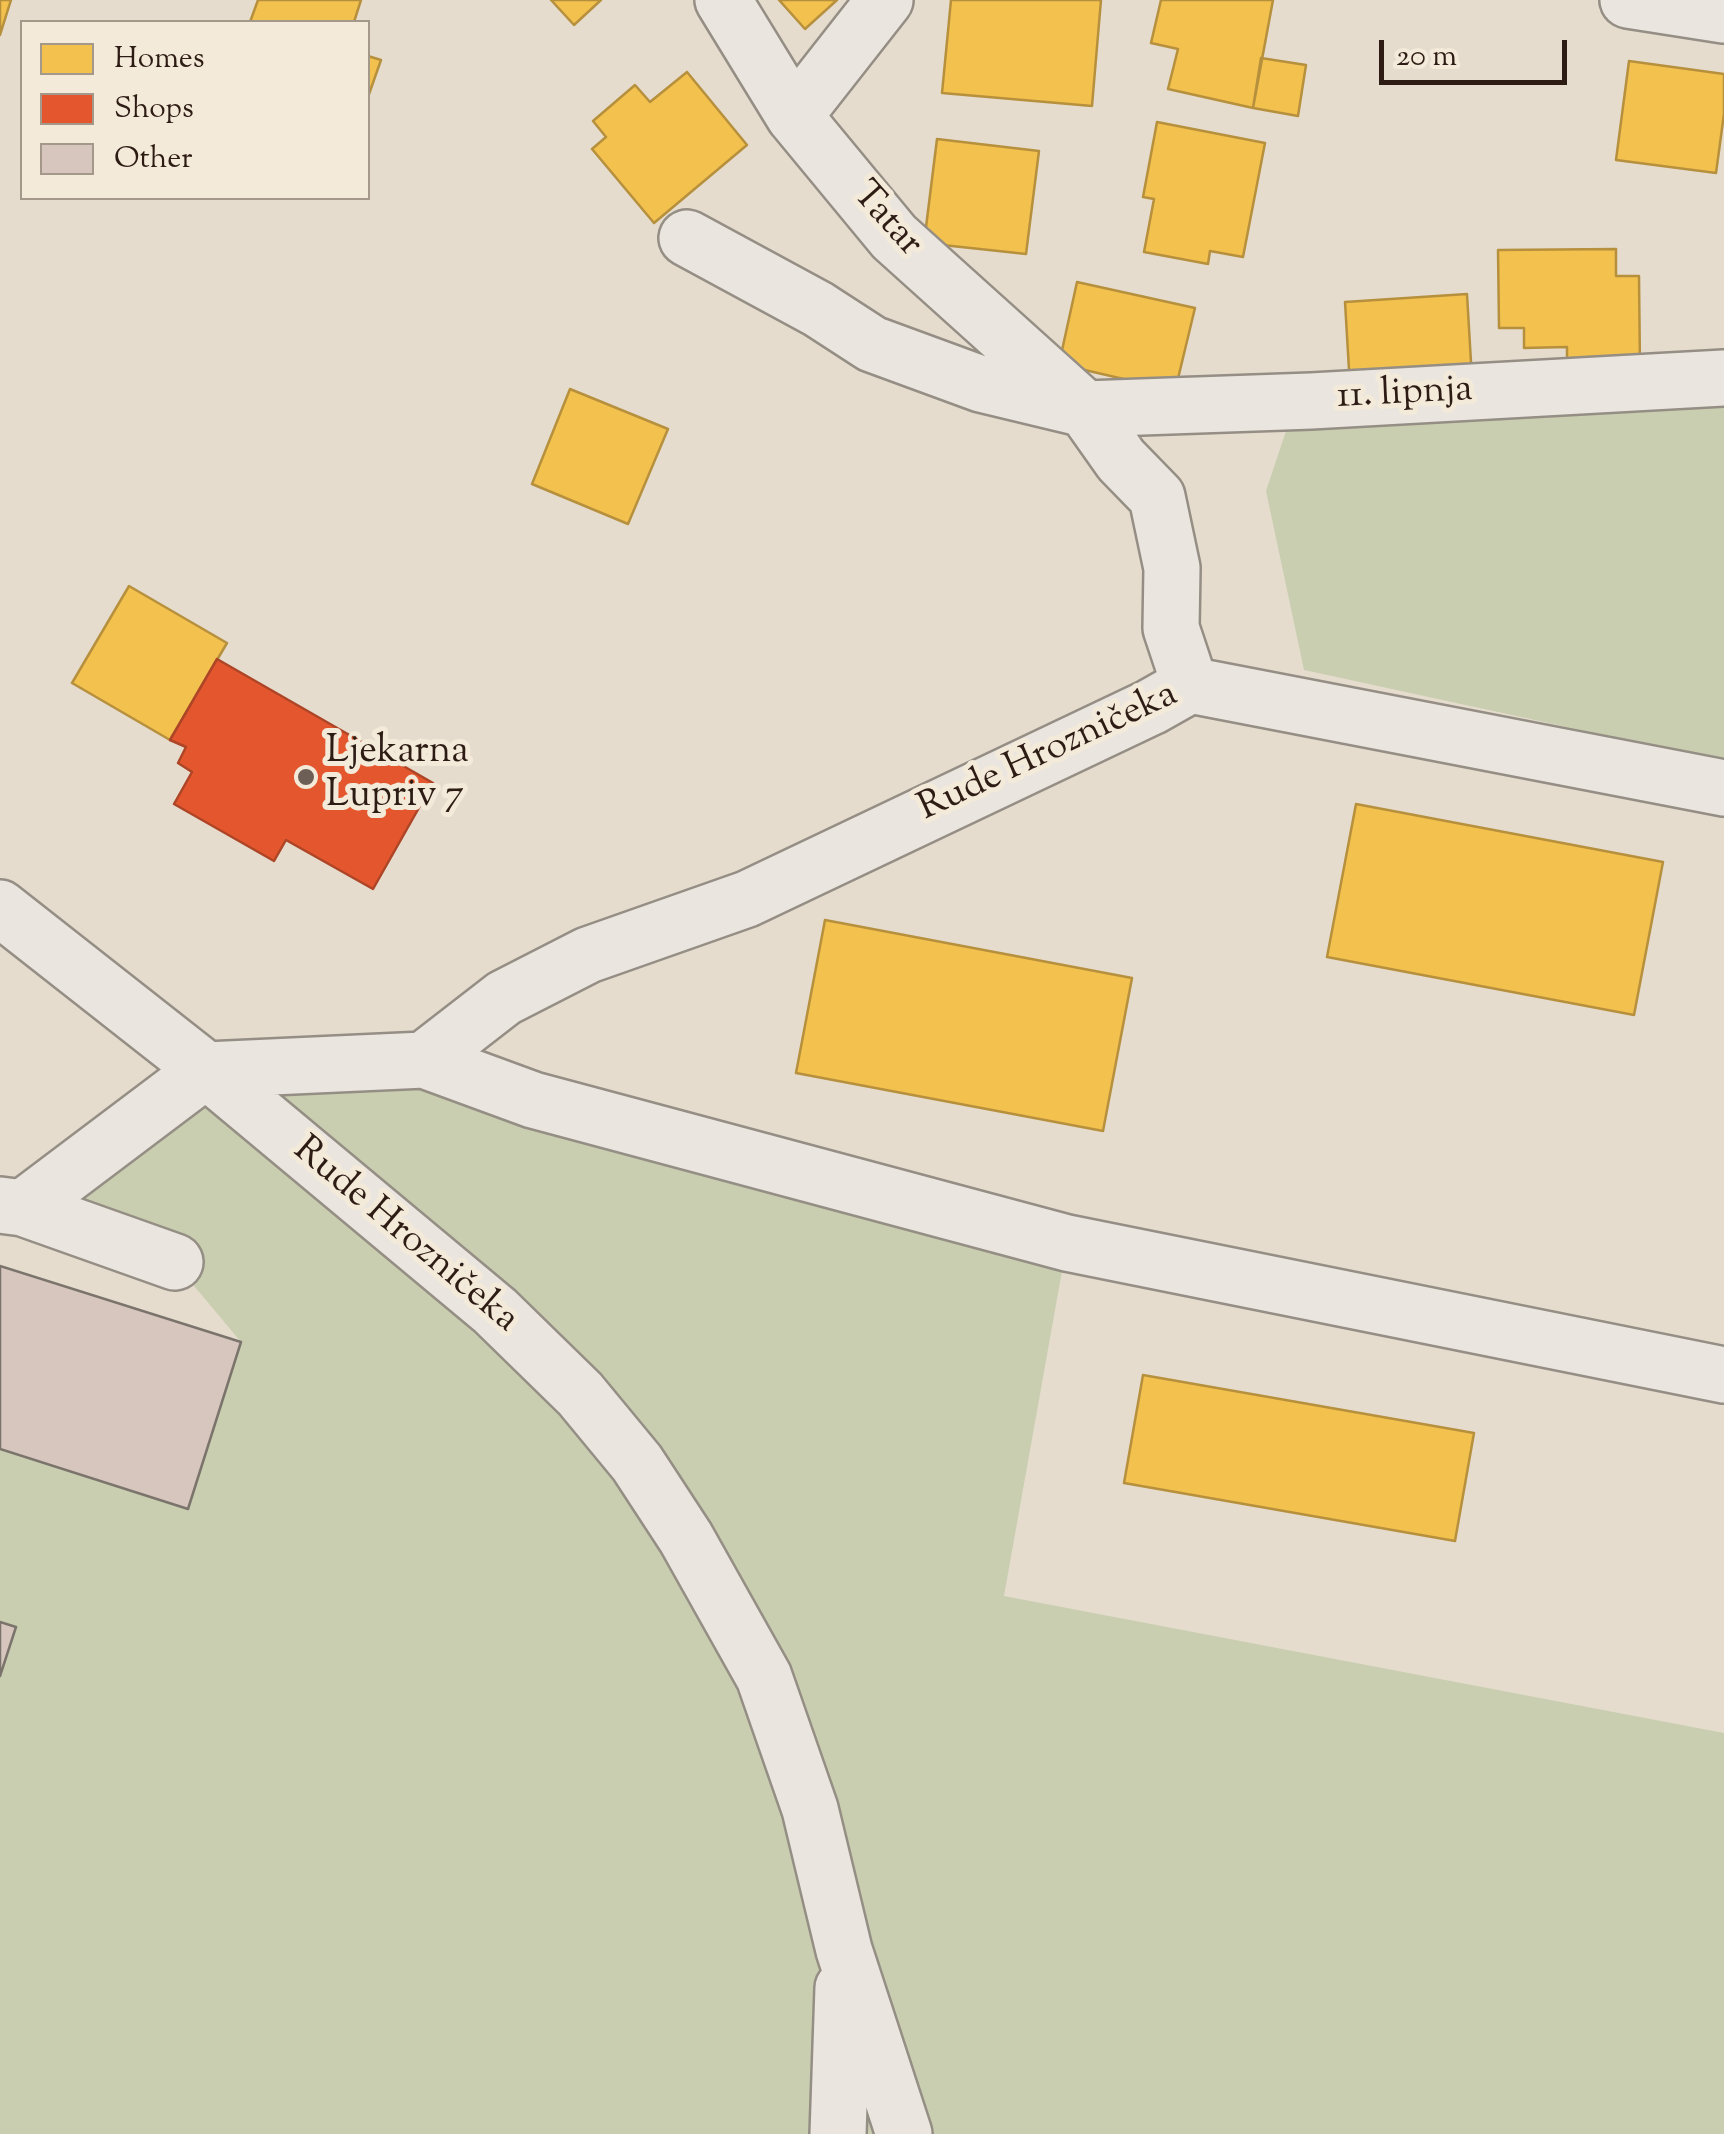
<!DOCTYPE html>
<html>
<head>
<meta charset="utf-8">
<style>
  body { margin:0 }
  #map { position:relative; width:1724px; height:2134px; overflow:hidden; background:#e5dcce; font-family:"Sorts Mill Goudy",serif }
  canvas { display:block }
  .legend { position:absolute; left:20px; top:20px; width:350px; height:180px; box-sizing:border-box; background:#f4ead9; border:2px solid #a4988a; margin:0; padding:12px 18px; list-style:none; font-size:30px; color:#2d1c14 }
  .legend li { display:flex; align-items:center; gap:20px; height:50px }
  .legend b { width:50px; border:2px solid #a4988a }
  .scale { position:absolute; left:1379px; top:40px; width:188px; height:45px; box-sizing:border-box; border:5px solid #2d1c14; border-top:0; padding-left:12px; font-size:30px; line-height:35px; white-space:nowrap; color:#2d1c14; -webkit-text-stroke:8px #f4ead9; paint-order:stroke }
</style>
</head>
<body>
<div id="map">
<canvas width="1724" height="2134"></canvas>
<ul class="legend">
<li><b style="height:28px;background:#f2c14e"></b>Homes</li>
<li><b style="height:28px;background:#e4572e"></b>Shops</li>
<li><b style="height:28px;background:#d7c6bd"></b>Other</li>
</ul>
<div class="scale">20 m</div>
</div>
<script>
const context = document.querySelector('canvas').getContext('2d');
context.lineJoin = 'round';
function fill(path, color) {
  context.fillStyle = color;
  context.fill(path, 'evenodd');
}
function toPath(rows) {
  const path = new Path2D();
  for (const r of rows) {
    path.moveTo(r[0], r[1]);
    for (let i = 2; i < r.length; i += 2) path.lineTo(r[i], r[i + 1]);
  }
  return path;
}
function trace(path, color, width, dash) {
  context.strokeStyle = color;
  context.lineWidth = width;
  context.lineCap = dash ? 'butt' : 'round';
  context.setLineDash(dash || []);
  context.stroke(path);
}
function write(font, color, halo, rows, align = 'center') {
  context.font = font + ' "Sorts Mill Goudy",serif';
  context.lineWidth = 10;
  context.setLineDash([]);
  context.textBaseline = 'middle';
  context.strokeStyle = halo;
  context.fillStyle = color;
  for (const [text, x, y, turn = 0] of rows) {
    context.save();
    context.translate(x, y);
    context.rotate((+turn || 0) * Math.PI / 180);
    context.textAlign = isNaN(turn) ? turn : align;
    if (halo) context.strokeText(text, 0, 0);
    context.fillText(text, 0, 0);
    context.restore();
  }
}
const green = toPath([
  [1724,393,1724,761,1304,670,1266,491,1287,428],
  [424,1060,1067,1243,1004,1596,1724,1733,1724,2134,0,2134,0,1676,15,1628,0,1622,0,1449,188,1509,241,1342,174,1262,23,1208,206,1070]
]);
const homes = toPath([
  [0,0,11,0,0,35,0,0],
  [258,0,361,0,354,22,250,22,258,0],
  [551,0,601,0,574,25,551,0],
  [779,0,837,0,805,29,779,0],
  [951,0,1101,0,1092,106,942,93,951,0],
  [1161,0,1273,0,1253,108,1168,89,1178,49,1151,43,1161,0],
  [368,56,381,60,368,97,368,56],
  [1261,58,1306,65,1298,116,1253,108,1261,58],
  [1629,61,1724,74,1724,114,1716,173,1616,160,1629,61],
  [687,72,747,145,654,223,592,149,606,137,593,121,635,85,650,102,687,72],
  [1157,122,1265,143,1243,257,1210,251,1208,264,1144,252,1154,199,1143,197,1157,122],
  [937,139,1039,151,1026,254,924,243,937,139],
  [1616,249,1616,276,1639,276,1640,368,1567,369,1567,347,1524,348,1524,328,1499,328,1498,250,1616,249],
  [1077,282,1195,308,1175,391,1059,364,1077,282],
  [1467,294,1472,379,1350,387,1345,302,1467,294],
  [570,389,668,429,628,524,532,484,570,389],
  [129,586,227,643,170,740,72,683,129,586],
  [1356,804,1663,862,1634,1015,1327,957,1356,804],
  [825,920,1132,978,1103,1131,796,1073,825,920],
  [1143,1375,1474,1433,1455,1541,1124,1483,1143,1375]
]);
const shops = toPath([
  [217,659,433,783,373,889,286,840,274,861,174,804,192,772,178,763,186,747,170,740,217,659]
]);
const building = toPath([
  [0,1266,241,1342,188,1509,0,1449,0,1266],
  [0,1622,16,1627,0,1676,0,1622]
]);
const minor = toPath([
  [723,0,794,116,894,237,1085,409,1121,460,1157,497,1172,568,1171,628,1190,685],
  [1628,0,1724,15],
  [794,116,885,0],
  [687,238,818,309,872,344,981,384,1085,409,1311,401,1724,378],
  [0,908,206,1070,495,1311,580,1394,637,1463,686,1538,764,1677,810,1809,844,1950,904,2134],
  [424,1060,504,998,588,955,747,899,1151,707,1190,685,1724,788],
  [206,1070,424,1060,533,1100,1067,1243,1724,1375],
  [0,1205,23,1208,175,1262],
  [23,1208,206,1070],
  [838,2134,843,1988]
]);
const markers = [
  [306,777,10,"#6d5f55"]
];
const streetNames = [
  ["Tatar",885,221,48],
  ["11. lipnja",1405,396,-3],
  ["Rude Hrozničeka",1049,754,-25],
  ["Rude Hrozničeka",404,1237,40]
];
const poiNames = [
  ["Ljekarna",326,755],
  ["Lupriv 7",326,799]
];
fill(green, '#caceb0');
fill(homes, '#f2c14e');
trace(homes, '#b7903d', 2.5);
fill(shops, '#e4572e');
trace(shops, '#ad4526', 2.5);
fill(building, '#d7c6bd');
trace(building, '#7b746c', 2.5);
trace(minor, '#958e85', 60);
trace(minor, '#eae6df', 55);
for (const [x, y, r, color] of markers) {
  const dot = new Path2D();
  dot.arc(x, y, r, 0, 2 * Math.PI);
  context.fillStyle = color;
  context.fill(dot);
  trace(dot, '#f4ead9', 4);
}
write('38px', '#2d1c14', '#f4ead9', streetNames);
write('38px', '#2d1c14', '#f4ead9', poiNames, 'left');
</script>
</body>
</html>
